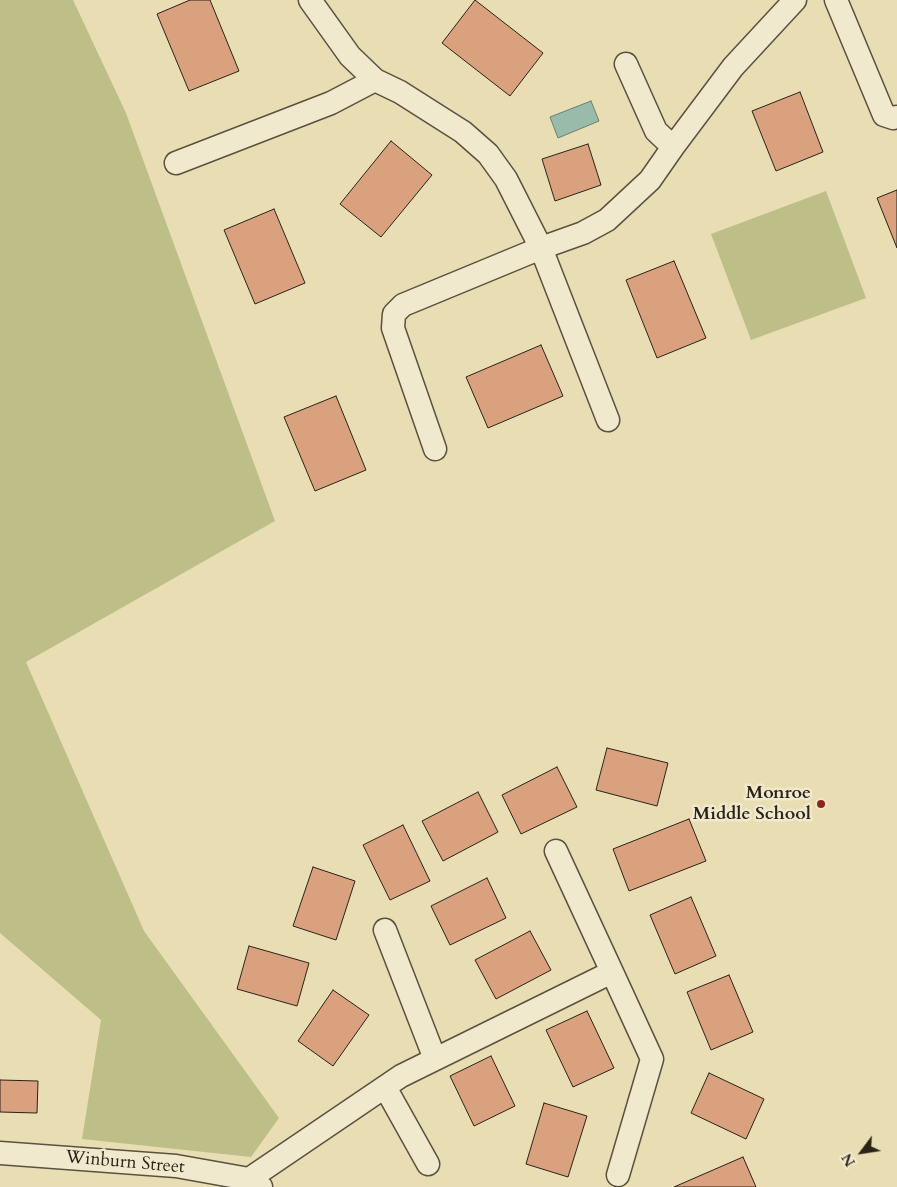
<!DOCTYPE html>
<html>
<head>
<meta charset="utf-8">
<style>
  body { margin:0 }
  #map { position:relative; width:897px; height:1187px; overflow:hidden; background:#e9ddb4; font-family:Cardo,serif }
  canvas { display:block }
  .north { position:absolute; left:837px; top:1127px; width:50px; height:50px; -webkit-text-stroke:4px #f1e9ce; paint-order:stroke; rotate:239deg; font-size:14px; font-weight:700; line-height:20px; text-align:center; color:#2b2218 }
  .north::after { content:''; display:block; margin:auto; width:18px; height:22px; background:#2b2218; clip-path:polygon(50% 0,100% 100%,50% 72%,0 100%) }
</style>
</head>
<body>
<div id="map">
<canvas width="897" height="1187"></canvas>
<div class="north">N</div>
</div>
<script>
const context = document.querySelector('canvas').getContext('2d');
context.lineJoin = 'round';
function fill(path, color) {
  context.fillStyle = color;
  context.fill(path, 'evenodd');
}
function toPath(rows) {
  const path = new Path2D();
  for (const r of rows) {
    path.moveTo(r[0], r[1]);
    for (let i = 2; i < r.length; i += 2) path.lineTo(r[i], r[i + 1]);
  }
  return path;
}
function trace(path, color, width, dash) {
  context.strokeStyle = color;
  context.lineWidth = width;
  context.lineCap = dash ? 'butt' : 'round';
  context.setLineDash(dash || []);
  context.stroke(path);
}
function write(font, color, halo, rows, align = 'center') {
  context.font = font + ' Cardo,serif';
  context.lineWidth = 5;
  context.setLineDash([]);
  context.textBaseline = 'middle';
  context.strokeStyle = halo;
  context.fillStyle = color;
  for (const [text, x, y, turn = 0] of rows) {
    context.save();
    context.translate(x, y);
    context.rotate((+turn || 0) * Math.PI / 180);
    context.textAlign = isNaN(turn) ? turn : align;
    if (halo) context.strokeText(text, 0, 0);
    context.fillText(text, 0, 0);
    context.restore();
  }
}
const green = toPath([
  [0,0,73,0,126,113,275,521,26,662,144,931,279,1118,251,1157,82,1139,101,1020,0,933],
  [826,191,866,298,751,340,711,234]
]);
const water = toPath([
  [591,101,599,121,558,138,550,117,591,101]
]);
const building = toPath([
  [190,0,210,0,239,71,189,91,157,14,190,0],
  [475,0,543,53,510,96,442,43,475,0],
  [800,92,823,152,776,171,752,111,800,92],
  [391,141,432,175,381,237,340,204,391,141],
  [588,144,601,185,555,201,542,159,588,144],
  [897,190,897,248,877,198,897,190],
  [274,209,305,283,255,304,224,230,274,209],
  [674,261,706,338,657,358,626,280,674,261],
  [541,345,563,396,488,428,466,377,541,345],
  [336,396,366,470,315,491,284,417,336,396],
  [607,748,668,763,657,806,596,790,607,748],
  [557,767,577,807,521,834,502,795,557,767],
  [478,792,498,832,443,861,422,821,478,792],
  [689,819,706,861,629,891,613,849,689,819],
  [403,825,430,881,390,900,363,845,403,825],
  [313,867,355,881,336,940,293,926,313,867],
  [487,878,506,918,450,945,431,906,487,878],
  [691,897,716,956,675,974,650,915,691,897],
  [530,931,551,970,496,999,475,960,530,931],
  [249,946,309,963,297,1006,237,989,249,946],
  [729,975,753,1032,711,1050,687,992,729,975],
  [333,990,369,1015,333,1066,298,1041,333,990],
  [587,1011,614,1068,573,1087,546,1030,587,1011],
  [491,1056,515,1106,474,1126,450,1076,491,1056],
  [709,1073,764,1099,746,1139,691,1113,709,1073],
  [0,1080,38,1081,37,1113,0,1112,0,1080],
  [544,1103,587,1116,568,1177,526,1164,544,1103],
  [743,1157,756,1187,674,1187,743,1157]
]);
const minor = toPath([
  [310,0,350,56,375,80,400,92,463,132,488,154,506,179,541,248,608,420],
  [836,0,884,115,893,118,897,117],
  [626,64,656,131,673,147],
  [176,163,331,103,375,80],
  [435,449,393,328,394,314,403,305,541,248,583,233,607,220,650,180,673,147,733,67,795,0],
  [556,851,612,972],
  [385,930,435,1059],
  [385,1087,428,1164],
  [0,1153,176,1166,249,1179,261,1187],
  [249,1179,401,1076,612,972,652,1059,618,1175]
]);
const markers = [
  [821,804,5,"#8f2418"]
];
const poiNames = [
  ["Monroe",811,794],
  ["Middle School",811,815]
];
const streetNames = [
  ["Winburn Street",125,1163,5]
];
fill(green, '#bebf88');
fill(water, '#98bca9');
trace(water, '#6c7e6f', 1);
fill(building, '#daa17f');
trace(building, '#2b2218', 1);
trace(minor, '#5a513f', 25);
trace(minor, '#f1e9ce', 22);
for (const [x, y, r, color] of markers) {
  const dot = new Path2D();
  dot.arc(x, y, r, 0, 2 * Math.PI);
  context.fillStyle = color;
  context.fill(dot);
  trace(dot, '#f1e9ce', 2);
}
write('bold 18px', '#2b2218', '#f1e9ce', poiNames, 'right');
write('18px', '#2b2218', '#f1e9ce', streetNames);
</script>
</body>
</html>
